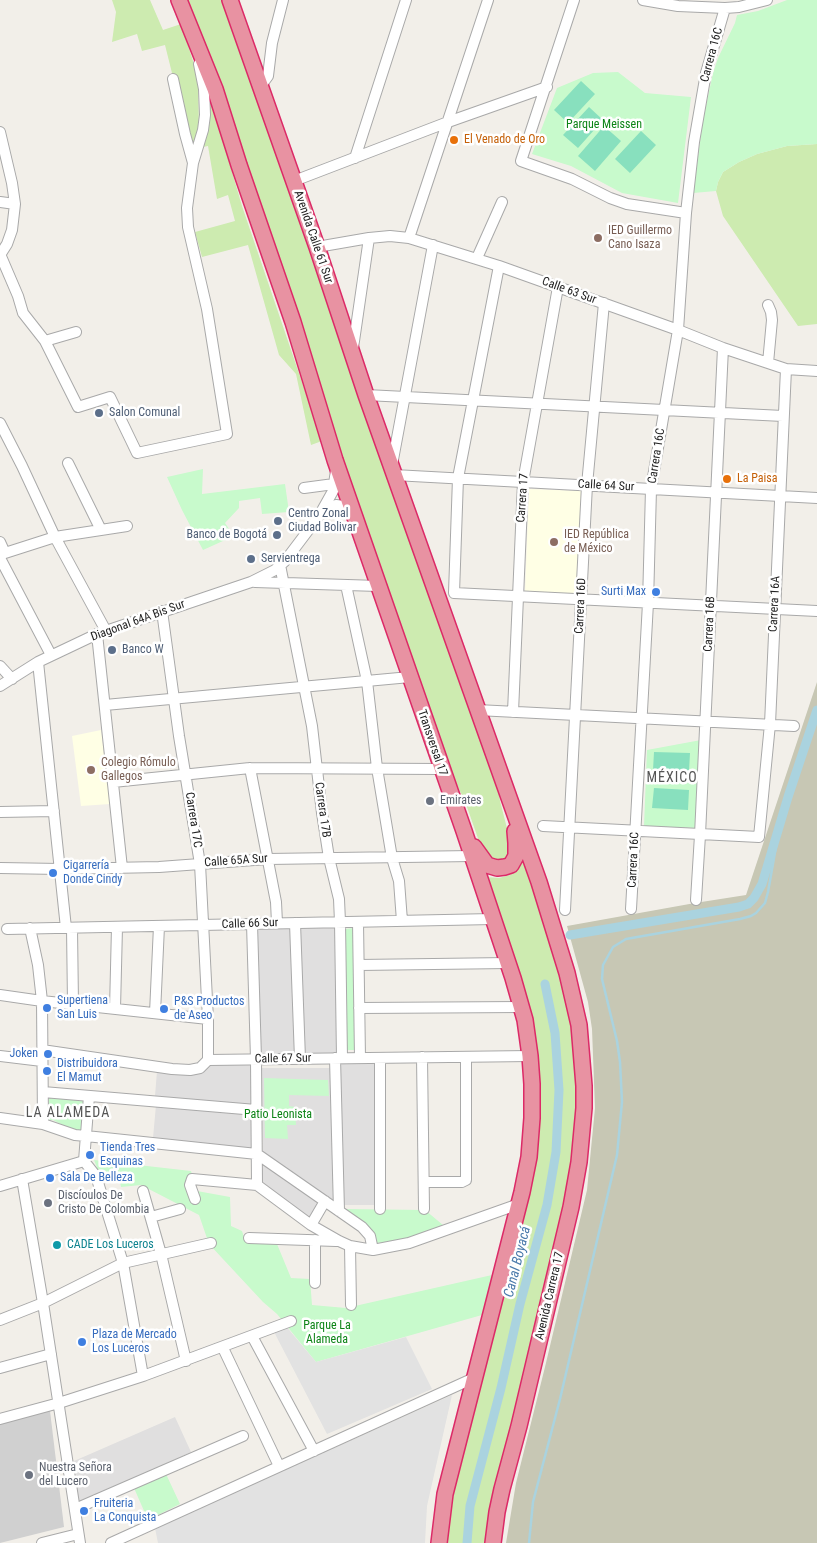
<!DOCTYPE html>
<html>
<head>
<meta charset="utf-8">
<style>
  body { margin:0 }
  canvas { display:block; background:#f2efe9 }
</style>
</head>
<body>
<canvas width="817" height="1543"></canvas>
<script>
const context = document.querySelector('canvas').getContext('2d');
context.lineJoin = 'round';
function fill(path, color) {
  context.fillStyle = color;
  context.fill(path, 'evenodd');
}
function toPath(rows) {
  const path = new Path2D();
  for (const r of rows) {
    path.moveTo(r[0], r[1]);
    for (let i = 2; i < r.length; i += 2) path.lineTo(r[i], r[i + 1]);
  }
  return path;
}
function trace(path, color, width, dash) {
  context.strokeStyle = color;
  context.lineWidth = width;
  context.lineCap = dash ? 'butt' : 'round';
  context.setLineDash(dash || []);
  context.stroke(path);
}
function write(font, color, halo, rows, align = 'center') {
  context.font = font + ' "Roboto Condensed",sans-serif';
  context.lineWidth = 5;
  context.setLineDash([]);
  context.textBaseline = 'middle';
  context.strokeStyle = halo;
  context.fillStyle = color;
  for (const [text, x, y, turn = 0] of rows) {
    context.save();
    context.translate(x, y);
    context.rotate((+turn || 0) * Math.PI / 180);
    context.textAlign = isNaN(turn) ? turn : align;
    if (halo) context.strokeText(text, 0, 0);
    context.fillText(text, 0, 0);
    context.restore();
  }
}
const residential = toPath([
  [336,925,339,1055,303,1054,298,927],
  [255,927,292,927,295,1054,259,1055],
  [339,1061,376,1062,376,1205,342,1205],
  [209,1063,251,1063,252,1106,155,1096,157,1071],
  [261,1068,331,1068,333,1201,263,1153],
  [156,1105,251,1113,253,1149,153,1138],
  [262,1161,319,1202,309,1220,259,1183],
  [175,1417,191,1452,79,1504,74,1461]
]);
const education = toPath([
  [529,489,582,491,578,594,525,592],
  [101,730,110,804,81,806,72,736]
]);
const religious = toPath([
  [50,1411,64,1527,0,1543,0,1423]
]);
const construction = toPath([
  [817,682,817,1543,506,1543,516,1483,545,1367,587,1190,595,1108,592,1029,588,1002,567,926,695,903,746,895]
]);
const grass = toPath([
  [112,0,150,0,163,30,181,24,193,61,198,83,199,127,192,153,165,45,142,51,137,34,112,42,116,12],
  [187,0,223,0,497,782,500,801,510,840,510,853,507,857,503,860,493,861,480,844,467,807,455,780,429,715,355,497,274,244,216,74],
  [206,83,242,206,322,441,311,445,296,374,279,355,248,245,202,257,195,232,235,221,228,195,217,199,208,146,203,147,207,132],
  [817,144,817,324,798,326,723,216,716,191,718,182,723,172,739,162,757,154,787,146],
  [525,858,550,934,573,1023,578,1076,578,1114,569,1189,487,1543,445,1543,447,1516,538,1095,486,877,499,878,510,875,519,868]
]);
const park = toPath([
  [787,0,817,0,817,144,787,146,757,154,739,162,723,172,718,182,716,191,693,193,703,120,713,73,718,58,735,23,737,15,758,11],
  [618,72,645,93,691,97,678,203,622,193,571,166,532,154,557,88,593,73],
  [203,469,202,494,285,484,289,512,262,514,260,498,239,501,239,508,225,523,234,536,203,550,182,510,167,477],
  [701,740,698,828,644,826,647,750],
  [354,928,356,1050,346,1050,345,929],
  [264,1078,328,1080,329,1096,289,1095,289,1106,295,1107,296,1125,287,1125,288,1139,265,1138],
  [49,1098,85,1101,83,1132,77,1132,53,1120,47,1120],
  [94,1160,191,1171,197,1191,230,1197,231,1226,242,1231,245,1240,277,1244,291,1278,310,1279,312,1305,346,1308,492,1275,482,1315,316,1362,277,1314,263,1302,209,1244,199,1215,141,1185,121,1187,119,1177,102,1180],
  [345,1209,425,1210,443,1225,409,1239,377,1243],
  [166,1474,180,1504,148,1520,134,1488]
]);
const pitch = toPath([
  [581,81,595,94,568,123,554,110],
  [589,107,603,120,578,148,563,135],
  [604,126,621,141,595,171,578,156],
  [641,131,656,145,630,173,615,159],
  [654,752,690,753,689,771,653,770],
  [654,788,689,790,688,810,652,808]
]);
const parking = toPath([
  [285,1325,316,1362,406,1337,432,1389,327,1434,273,1330],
  [452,1395,427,1506,425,1543,158,1543,155,1528]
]);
const stream = toPath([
  [529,1543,533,1502,560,1399,617,1155,622,1102,620,1062,617,1041,602,979,603,965,613,947,626,939,740,919,751,916,756,913,765,903,768,892,780,824]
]);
const canal = toPath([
  [570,935,739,907,748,904,754,898,762,884,788,797,817,710],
  [467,1543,470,1506,501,1388,520,1304,547,1205,556,1152,559,1090,555,1033,545,984]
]);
const minor = toPath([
  [574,0,521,161,572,179,610,198,627,204,686,213],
  [643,0,678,6,725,8,739,7,767,0],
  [173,79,185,134,193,163],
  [260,87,268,76,272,43,283,0],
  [0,132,12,183,15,204,12,230,7,244,0,255],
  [355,158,406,0],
  [294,181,448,122,547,87],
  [0,202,15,204],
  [409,238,488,0],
  [317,247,369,238,390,236,409,238,499,266,678,330,723,348,786,369,817,371],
  [0,254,18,296,23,313,45,341,78,407,110,397,137,453,227,434,207,309,188,227,187,208,193,163,203,130,205,115,204,89,199,64],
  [477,258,502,202],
  [499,266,458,478,454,593,817,611],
  [768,305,771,312,772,320,768,363],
  [45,341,76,332],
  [353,348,369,238],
  [366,395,783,416],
  [0,423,22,466,55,537,106,631],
  [68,463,101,530],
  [392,465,433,245],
  [394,475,817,498],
  [304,488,334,484],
  [322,514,336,505,351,507],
  [0,542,5,553,55,537,127,526],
  [0,558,51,655],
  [280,565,312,726,322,813,329,858,339,899,340,922,342,1058],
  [255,582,378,586],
  [346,585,367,681,377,768,392,858,399,881,402,921],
  [162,611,179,736,200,864,208,1019,208,1060],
  [97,634,122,868],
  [38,662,66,928],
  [0,666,12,679],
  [0,686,38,662,97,634,251,582,275,570,285,561,319,516,333,491,336,470],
  [105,705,410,677],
  [477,710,794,726],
  [513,712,523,482,558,287],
  [250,768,276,902,277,923],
  [113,782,250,768,441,769],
  [0,812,54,811],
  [543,826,759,837,770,724,786,369],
  [0,868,60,869,159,867,268,859,472,856],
  [696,900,700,835,723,348],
  [631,909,648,603,651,489,678,330,686,213,694,142,706,73,725,8],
  [565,910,587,485,604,303],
  [358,922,360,1058],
  [295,923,300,1059],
  [252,924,256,1059,257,1185],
  [30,928,38,965,42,1001,43,1124],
  [72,928,73,1004],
  [7,929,493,919],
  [359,965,508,963],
  [0,995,42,1001,208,1019],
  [359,1008,522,1007],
  [115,1009,117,927],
  [155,1013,159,926],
  [42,1050,172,1069,190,1070,200,1068,208,1060,530,1056],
  [0,1056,42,1061],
  [422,1057,424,1209],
  [335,1058,339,1211],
  [380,1058,380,1209],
  [43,1092,256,1110],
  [89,1096,84,1161,96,1176,123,1263,143,1376],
  [0,1118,43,1124,75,1135,86,1136,257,1154,362,1227,370,1236,373,1250],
  [22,1179,43,1303,80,1543],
  [425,1182,462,1182,466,1180,466,1057],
  [257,1185,311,1225,339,1241,350,1246,373,1250,409,1243,519,1204],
  [0,1186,84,1161],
  [143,1191,161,1254,186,1361],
  [195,1199,190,1185,192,1179,257,1185],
  [151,1217,180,1209],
  [311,1225,325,1201],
  [249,1238,336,1241],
  [315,1240,315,1283],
  [350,1246,351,1305],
  [0,1320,43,1303,123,1263,211,1243],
  [252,1336,314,1451],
  [223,1348,279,1466],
  [0,1368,51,1354],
  [0,1419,59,1403,143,1376,291,1321],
  [75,1509,243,1436],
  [42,1543,78,1534],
  [111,1543,474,1378]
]);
const highway = toPath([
  [179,0,215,89,239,165,293,322,335,460,464,831,513,978,525,1020,530,1056,532,1084,532,1118,529,1157,522,1192,445,1494,439,1543],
  [230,0,317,247,366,395,539,882,567,973,579,1025,584,1086,584,1108,579,1162,571,1207,519,1426,502,1489,497,1512,493,1543],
  [474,847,487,865,497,868,505,867,511,865,516,856,516,843,515,831]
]);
const markers = [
  [454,140,5,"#e8710a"],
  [598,238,5,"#8d6e63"],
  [99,413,5,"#5c6f8a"],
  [727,479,5,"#e8710a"],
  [278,521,5,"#5c6f8a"],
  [277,535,5,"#5c6f8a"],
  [554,542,5,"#8d6e63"],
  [251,559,5,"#5c6f8a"],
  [656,592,5,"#3f7fe0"],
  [112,650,5,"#5c6f8a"],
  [91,770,5,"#8d6e63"],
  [430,801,5,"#6b7280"],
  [53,873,5,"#3f7fe0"],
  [47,1008,5,"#3f7fe0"],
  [164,1009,5,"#3f7fe0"],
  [48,1054,5,"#3f7fe0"],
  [47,1071,5,"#3f7fe0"],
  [90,1155,5,"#3f7fe0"],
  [50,1178,5,"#3f7fe0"],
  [48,1203,5,"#6b7280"],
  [57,1245,5,"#0f9aa8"],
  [82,1342,5,"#3f7fe0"],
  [29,1475,5,"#6b7280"],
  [84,1511,5,"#3f7fe0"]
];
const streetNames = [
  ["Carrera 16C",712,55,-75],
  ["Avenida Calle 61 Sur",313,237,71],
  ["Calle 63 Sur",569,291,20],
  ["Carrera 16C",657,456,-81],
  ["Calle 64 Sur",606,486,3],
  ["Carrera 17",523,498,-86],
  ["Carrera 16A",775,604,-87],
  ["Carrera 16D",581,606,-87],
  ["Diagonal 64A Bis Sur",138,621,-20],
  ["Carrera 16B",710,624,-87],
  ["Transversal 17",432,743,71],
  ["Carrera 17B",322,810,82],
  ["Carrera 17C",193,820,81],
  ["Carrera 16C",634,860,-87],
  ["Calle 65A Sur",236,861,-4],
  ["Calle 66 Sur",250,924,-2],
  ["Calle 67 Sur",283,1059,-1],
  ["Avenida Carrera 17",550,1296,-77]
];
const parkNames = [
  ["Parque Meissen",604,125],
  ["Patio Leonista",278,1115],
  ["Parque La",327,1326],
  ["Alameda",327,1340]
];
const foodNames = [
  ["El Venado de Oro",464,140],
  ["La Paisa",737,479]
];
const educationNames = [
  ["IED Guillermo",608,231],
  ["Cano Isaza",608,245],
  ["IED República",564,535],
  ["de México",564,549],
  ["Colegio Rómulo",101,763],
  ["Gallegos",101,777]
];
const serviceNames = [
  ["Salon Comunal",109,413],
  ["Centro Zonal",288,514],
  ["Ciudad Bolivar",288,528],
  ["Banco de Bogotá",267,535,"right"],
  ["Servientrega",261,559],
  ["Banco W",122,650]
];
const shopNames = [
  ["Surti Max",646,592,"right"],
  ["Cigarrería",63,866],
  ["Donde Cindy",63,880],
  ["Supertiena",57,1001],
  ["San Luis",57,1015],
  ["P&S Productos",174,1002],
  ["de Aseo",174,1016],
  ["Joken",38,1054,"right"],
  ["Distribuidora",57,1064],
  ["El Mamut",57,1078],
  ["Tienda Tres",100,1148],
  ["Esquinas",100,1162],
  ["Sala De Belleza",60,1178],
  ["Plaza de Mercado",92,1335],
  ["Los Luceros",92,1349],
  ["Fruiteria",94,1504],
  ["La Conquista",94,1518]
];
const worshipNames = [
  ["Emirates",440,801],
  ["Discíoulos De",58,1196],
  ["Cristo De Colombia",58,1210],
  ["Nuestra Señora",39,1468],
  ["del Lucero",39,1482]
];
const cultureNames = [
  ["CADE Los Luceros",67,1245]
];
const neighbourhoodNames = [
  ["MÉXICO",672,778],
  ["LA ALAMEDA",68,1113]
];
const waterNames = [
  ["Canal Boyacá",518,1262,-76]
];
fill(residential, '#e0dfdf');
fill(education, '#ffffe5');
fill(religious, '#d0d0d0');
fill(construction, '#c7c7b4');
fill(grass, '#cdebb0');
fill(park, '#c8facc');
fill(pitch, '#88e0be');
fill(parking, '#e2e2e2');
trace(stream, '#aad3df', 2.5);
trace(canal, '#aad3df', 9);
trace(minor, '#a9a9a9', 12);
trace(highway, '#dc2a67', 18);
trace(minor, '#fff', 10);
trace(highway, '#e892a2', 15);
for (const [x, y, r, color] of markers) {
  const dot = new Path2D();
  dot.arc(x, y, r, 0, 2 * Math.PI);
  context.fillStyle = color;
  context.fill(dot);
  trace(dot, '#fff', 2);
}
write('12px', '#222', '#fff', streetNames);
write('12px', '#0c8416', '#fff', parkNames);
write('12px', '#c56008', '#fff', foodNames, 'left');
write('12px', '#785e54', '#fff', educationNames, 'left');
write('12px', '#4e5e75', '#fff', serviceNames, 'left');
write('12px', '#366cbe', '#fff', shopNames, 'left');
write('12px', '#5b616d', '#fff', worshipNames, 'left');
write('12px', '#0d838f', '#fff', cultureNames, 'left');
context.letterSpacing = '1px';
write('14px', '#555', '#fff', neighbourhoodNames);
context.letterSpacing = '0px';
write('italic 14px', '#4a7aab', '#fff', waterNames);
</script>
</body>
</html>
